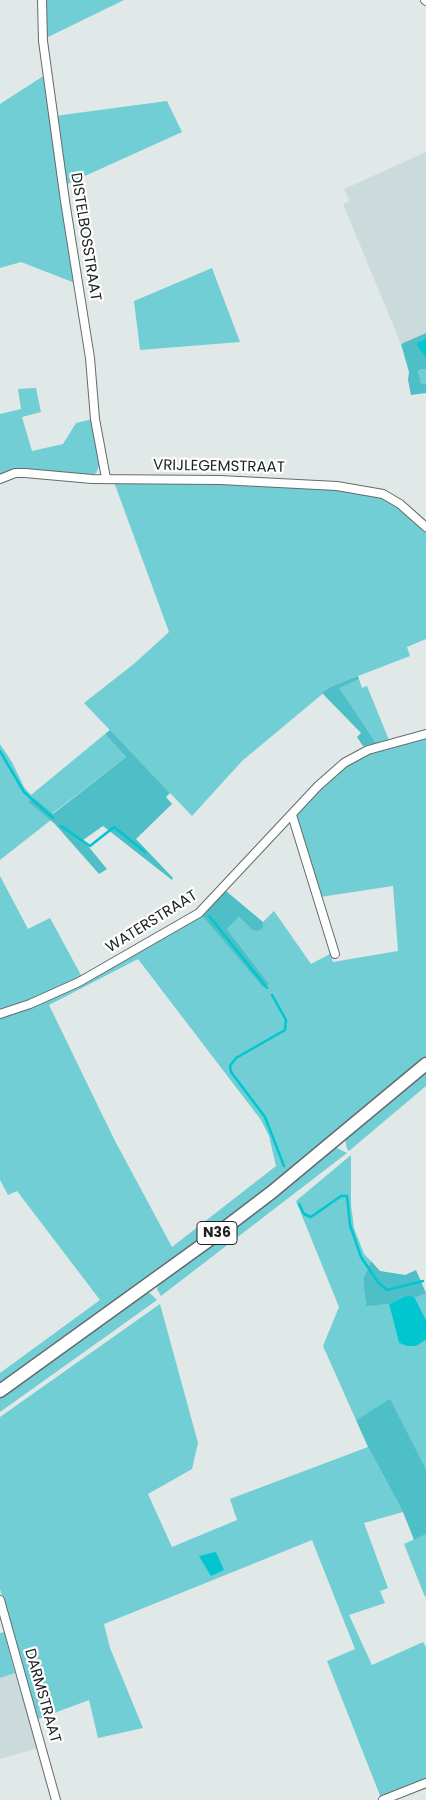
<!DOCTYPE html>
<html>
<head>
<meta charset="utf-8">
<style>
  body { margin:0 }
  canvas { display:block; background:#e0e8e8 }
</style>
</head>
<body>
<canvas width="426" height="1800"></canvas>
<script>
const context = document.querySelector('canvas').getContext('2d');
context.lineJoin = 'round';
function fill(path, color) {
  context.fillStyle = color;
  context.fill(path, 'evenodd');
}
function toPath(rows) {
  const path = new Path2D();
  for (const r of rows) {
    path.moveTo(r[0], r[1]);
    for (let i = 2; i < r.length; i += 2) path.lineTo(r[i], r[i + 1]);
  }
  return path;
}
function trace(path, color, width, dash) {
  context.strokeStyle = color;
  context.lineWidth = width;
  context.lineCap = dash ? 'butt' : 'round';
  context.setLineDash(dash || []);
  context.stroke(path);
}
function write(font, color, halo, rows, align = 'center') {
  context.font = font + ' Poppins,sans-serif';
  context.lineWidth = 4.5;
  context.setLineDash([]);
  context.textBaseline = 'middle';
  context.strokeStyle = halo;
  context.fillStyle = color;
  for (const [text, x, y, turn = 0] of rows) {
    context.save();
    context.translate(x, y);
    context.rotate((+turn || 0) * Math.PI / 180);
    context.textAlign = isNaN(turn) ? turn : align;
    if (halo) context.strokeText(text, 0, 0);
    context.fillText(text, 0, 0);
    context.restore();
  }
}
const built = toPath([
  [426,152,426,333,401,344,343,204,350,201,344,189],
  [15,1673,38,1748,0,1759,0,1678]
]);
const green = toPath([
  [44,0,124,0,46,38],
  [45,75,75,283,21,262,0,268,0,104],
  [167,101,182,132,65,185,55,116],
  [212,268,240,342,140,350,134,301],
  [426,369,426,385,424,385,421,383,418,370],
  [36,388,41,412,22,417,32,451,63,444,76,423,93,419,99,466,96,473,91,476,19,470,8,471,0,477,0,414,21,409,18,389],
  [114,482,193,482,320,488,376,495,398,506,426,531,426,639,407,647,410,656,332,686,242,761,192,816,84,703,135,663,169,632],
  [359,679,362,688,367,686,389,740,376,743,338,688],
  [105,734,126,757,52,814,33,797,28,802,51,820,0,860,0,744,12,762,24,787,31,795],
  [426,738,426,1058,292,1168,178,1256,0,1384,0,1373,100,1300,17,1191,8,1195,0,1180,0,1016,69,989,202,915,269,984,227,929,239,917,252,930,263,928,263,922,274,911,311,964,330,954,333,962,398,951,393,886,320,897,296,815,324,783,344,766,369,752],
  [138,959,261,1120,269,1136,276,1166,172,1247,114,1139,49,1005],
  [0,876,28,929,50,918,82,977,53,991,0,1012],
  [426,1070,426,1086,349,1151,347,1149,345,1139],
  [335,1147,347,1153,161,1296,157,1289,159,1284],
  [351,1155,351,1205,354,1228,364,1254,371,1261,363,1279,366,1305,389,1304,399,1343,407,1346,416,1346,426,1340,426,1469,390,1400,356,1420,323,1346,339,1307,296,1201],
  [146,1292,151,1294,157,1300,0,1412,0,1397],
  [426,1293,426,1320,415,1298],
  [160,1304,198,1443,192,1469,148,1494,172,1547,237,1520,230,1499,368,1447,403,1512,364,1523,388,1588,380,1591,385,1603,349,1615,372,1665,423,1642,426,1647,426,1780,381,1798,327,1661,355,1649,312,1540,104,1624,110,1648,143,1728,98,1738,89,1700,38,1719,0,1589,0,1417],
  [426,1534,426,1596,425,1597,404,1544],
  [4,1632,15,1673,0,1678,0,1633]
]);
const forest = toPath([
  [426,333,426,338,418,342,426,358,426,369,418,370,421,383,426,385,426,393,411,395,408,380,409,372,401,344],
  [358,676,359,679,339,688,376,743,363,746,357,737,361,733,322,693,332,686],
  [110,730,170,793,166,797,172,804,136,839,173,878,172,880,103,826,83,840,107,869,99,874,54,823,28,802,33,797,53,814,126,757,105,734],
  [226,891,263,922,263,928,258,931,252,930,239,917,227,929,269,984,263,987,202,915],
  [371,1261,380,1271,405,1275,416,1270,426,1293,415,1298,403,1297,389,1304,366,1306,363,1279],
  [390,1399,426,1469,426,1534,414,1540,403,1512,368,1447,356,1420]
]);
const water = toPath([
  [426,338,426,358,417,345,418,342],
  [410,1296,415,1298,426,1320,426,1340,416,1346,407,1346,399,1343,389,1304,403,1297],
  [216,1552,224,1570,211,1576,199,1556]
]);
const stream = toPath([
  [0,751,24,792,53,818],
  [61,826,90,846,114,827,145,852],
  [209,916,267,988],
  [272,995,286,1020,285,1030,236,1058,230,1066,231,1072,265,1117,284,1166],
  [299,1204,304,1214,311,1217,341,1196,347,1196,350,1225,361,1257,378,1282,387,1290,423,1281]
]);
const street = toPath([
  [42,0,43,41,65,201,90,358,95,419,106,478],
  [425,0,426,1],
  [0,479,15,473,25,473,92,479,220,480,337,486,383,494,400,504,426,527],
  [292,815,335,954],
  [0,1014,30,1004,79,982,199,913,318,786,344,763,368,750,426,734],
  [0,1600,56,1800],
  [383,1800,426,1783]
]);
const primary = toPath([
  [0,1391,205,1243,272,1192,426,1064]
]);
const shields = [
  [217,1233,40]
];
const shieldNames = [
  ["N36",217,1233]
];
const streetNames = [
  ["DISTELBOSSTRAAT",85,237,81],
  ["VRIJLEGEMSTRAAT",219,467,1],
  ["WATERSTRAAT",152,922,-32],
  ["DARMSTRAAT",42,1696,74]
];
fill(built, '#cbdbdc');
fill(green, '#70ced4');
fill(forest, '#4ebfc7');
fill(water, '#01c5cf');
trace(stream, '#01c5cf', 2.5);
trace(street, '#656b6c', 10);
trace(primary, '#656b6c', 15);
trace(street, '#fff', 8);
trace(primary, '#fff', 12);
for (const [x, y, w] of shields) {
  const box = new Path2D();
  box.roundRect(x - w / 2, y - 11.5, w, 23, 4);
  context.fillStyle = '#fff';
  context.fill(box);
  trace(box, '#202223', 1);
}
write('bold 14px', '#202223', null, shieldNames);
write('15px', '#202223', '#fff', streetNames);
</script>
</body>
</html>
